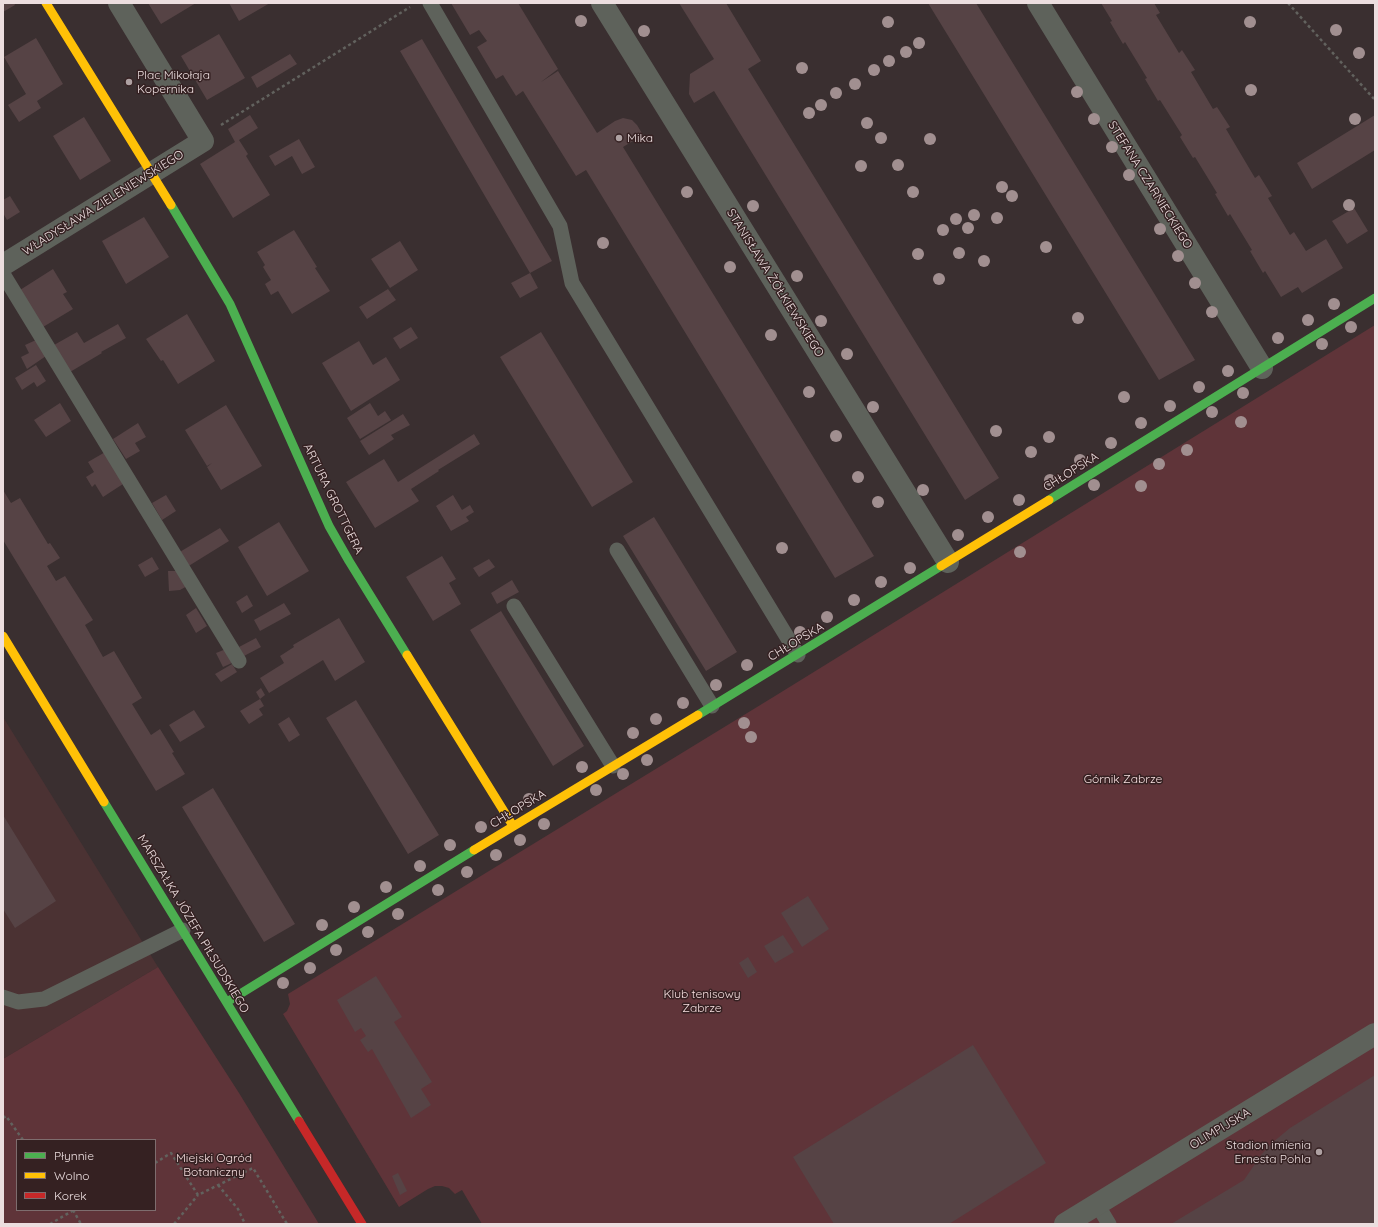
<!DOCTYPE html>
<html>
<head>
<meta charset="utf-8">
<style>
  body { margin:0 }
  #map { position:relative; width:1378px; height:1227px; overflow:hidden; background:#3a2f30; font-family:Quicksand,sans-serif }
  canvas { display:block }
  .frame { position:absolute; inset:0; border:4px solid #ecdedf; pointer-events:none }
  .legend { position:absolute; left:16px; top:1139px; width:140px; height:72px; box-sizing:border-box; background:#352122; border:1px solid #7e6d6e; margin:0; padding:5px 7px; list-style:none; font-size:12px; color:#ecdedf }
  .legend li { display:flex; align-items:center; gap:8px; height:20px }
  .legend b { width:20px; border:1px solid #7e6d6e }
</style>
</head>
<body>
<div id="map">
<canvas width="1378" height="1227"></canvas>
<div class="frame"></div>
<ul class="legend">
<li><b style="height:5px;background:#4caf50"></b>Płynnie</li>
<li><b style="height:5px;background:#ffc107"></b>Wolno</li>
<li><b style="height:5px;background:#c62828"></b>Korek</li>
</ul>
</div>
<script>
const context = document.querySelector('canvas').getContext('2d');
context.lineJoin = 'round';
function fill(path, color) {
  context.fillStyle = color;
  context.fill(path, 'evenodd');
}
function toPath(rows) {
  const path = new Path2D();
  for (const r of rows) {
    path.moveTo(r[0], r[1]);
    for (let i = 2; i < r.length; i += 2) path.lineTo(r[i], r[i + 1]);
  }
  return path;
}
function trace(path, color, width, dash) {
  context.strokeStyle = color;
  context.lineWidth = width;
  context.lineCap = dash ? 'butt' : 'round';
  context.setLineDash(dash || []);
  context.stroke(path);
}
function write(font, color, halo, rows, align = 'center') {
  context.font = font + ' Quicksand,sans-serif';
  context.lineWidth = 3;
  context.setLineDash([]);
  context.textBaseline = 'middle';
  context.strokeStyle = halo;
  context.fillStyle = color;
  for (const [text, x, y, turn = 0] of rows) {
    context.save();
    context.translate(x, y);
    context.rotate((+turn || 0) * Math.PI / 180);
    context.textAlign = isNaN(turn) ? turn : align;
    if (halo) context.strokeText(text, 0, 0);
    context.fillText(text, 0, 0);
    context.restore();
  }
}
const built = toPath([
  [3,717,158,967,3,1059]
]);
const green = toPath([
  [1375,325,1375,1224,482,1224,462,1190,455,1194,449,1188,442,1186,435,1186,428,1189,399,1207,283,1014,287,1011,290,1004,288,994,775,696],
  [158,967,239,1093,319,1224,3,1224,3,1059],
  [17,1140,155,1140,155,1210,17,1210]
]);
const building = toPath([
  [3,3,14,3,15,5,3,12],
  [148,3,196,3,161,24],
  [229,3,270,3,239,21],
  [451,3,518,3,558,69,541,82,558,71,597,133,615,121,623,118,632,120,637,125,643,135,623,147,874,556,835,578,586,170,576,176,523,91,516,96,503,75,496,79,477,47,487,41,479,30,470,35],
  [679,3,726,3,761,61,748,69,999,478,965,500,714,91,694,103,689,94,690,74,714,59],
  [928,3,976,3,1195,360,1159,380],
  [1101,3,1154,3,1160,13,1156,15,1179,53,1182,50,1195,70,1191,72,1213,109,1217,107,1230,127,1226,129,1255,178,1259,175,1272,196,1268,198,1290,235,1294,232,1306,251,1326,239,1343,268,1302,293,1298,287,1281,297,1265,271,1263,273,1250,251,1252,250,1230,214,1228,216,1215,194,1217,193,1195,157,1193,158,1180,137,1182,135,1160,100,1158,101,1145,79,1147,78,1125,42,1123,44,1110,22,1112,21],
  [219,34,245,78,207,100,181,56],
  [36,38,63,84,37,101,41,108,19,122,8,105,26,94,4,57],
  [422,39,552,261,530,273,400,51],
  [290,54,297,64,257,88,251,77],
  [250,115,258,128,239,140,248,154,246,156,270,195,233,218,200,164,235,142,228,129],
  [1375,115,1375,150,1312,189,1297,163],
  [84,117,111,161,80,180,53,136],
  [299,139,315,167,302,174,292,156,275,166,269,156],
  [10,196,20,212,7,220,3,213,3,200],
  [1354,208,1368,231,1347,244,1332,221],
  [144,217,169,257,126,284,102,241],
  [294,230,317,267,315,268,330,291,292,314,278,291,271,295,265,284,271,280,263,267,265,265,257,252],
  [400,241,418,270,390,288,371,259],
  [53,269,67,292,63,294,73,309,43,327,20,290],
  [530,273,538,288,520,298,511,283],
  [388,289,396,300,367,319,359,307],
  [187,314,215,361,178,384,163,360,161,361,146,339],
  [118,324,126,338,101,352,102,353,70,372,54,345,77,332,84,343],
  [411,327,418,338,400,349,393,338],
  [541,332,633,482,592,507,500,357],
  [36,340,46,356,27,369,21,357,29,353,25,345],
  [359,341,373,365,386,357,400,380,351,411,322,363],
  [36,365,46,381,37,387,34,382,22,390,15,378],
  [60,403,71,421,46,437,34,420],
  [370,403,378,416,385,411,391,420,360,439,347,418],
  [226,405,262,466,221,490,207,467,212,463,207,466,185,430],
  [403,414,410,425,391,435,394,439,369,455,360,441],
  [138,423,146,437,135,443,140,451,126,459,113,439],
  [474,434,480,444,438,470,439,471,411,489,419,501,375,528,346,482,384,459,398,482],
  [107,451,123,484,103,497,95,484,92,487,86,477,94,472,88,462],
  [3,490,11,503,20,498,48,544,50,543,60,558,47,566,56,581,65,576,93,620,85,625,103,657,114,651,142,698,132,704,151,735,160,729,174,752,172,753,185,774,156,791,3,540],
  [166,495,176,511,162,520,152,503],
  [453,495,462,510,470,505,474,512,466,517,469,521,451,531,436,506],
  [654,517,737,652,706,671,623,536],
  [279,522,309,571,267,596,238,547],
  [220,528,229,541,187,567,178,553],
  [442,556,456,579,449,583,461,604,433,621,406,577],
  [152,557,159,569,145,577,138,565],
  [489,559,495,567,479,577,473,568],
  [168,571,179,571,189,585,180,590,169,591],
  [512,580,519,592,497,604,491,593],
  [247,595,253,606,242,613,236,602],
  [284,603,291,614,260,631,254,620],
  [196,608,207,626,196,633,186,615],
  [501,611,584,746,553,766,470,630],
  [339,618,365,662,335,681,323,660,269,693,260,678,284,663,280,656,294,647,293,645],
  [256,638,261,647,244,656,239,647],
  [226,649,232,663,223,667,216,653],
  [232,664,237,672,221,682,215,674],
  [261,688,265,695,260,699,256,692],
  [260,699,264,706,259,709,263,715,249,724,240,711],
  [356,700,439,835,408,854,326,718],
  [194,710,205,727,180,742,169,725],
  [289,717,300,735,289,742,278,724],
  [213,788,295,924,264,942,182,807],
  [3,815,56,901,15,928,3,909],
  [808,896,829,929,802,947,781,913],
  [783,935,794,952,775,963,764,946],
  [748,957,757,972,748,978,739,963],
  [376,976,402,1017,394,1022,432,1082,421,1089,431,1105,411,1118,372,1049,368,1052,360,1040,366,1036,361,1028,355,1032,337,1000],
  [973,1045,1046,1163,949,1224,834,1224,793,1157],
  [1375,1075,1375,1224,1171,1224,1244,1180,1261,1155,1272,1143,1290,1128],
  [398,1173,407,1191,400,1195,392,1176]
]);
const path = toPath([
  [1288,3,1375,100],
  [221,125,410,7],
  [3,1118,6,1116,23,1140],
  [155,1163,171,1153,198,1195,253,1168,287,1224],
  [218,1185,238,1209,245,1224],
  [73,1210,81,1224],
  [50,1224,74,1210],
  [174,1224,198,1195]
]);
const lane = toPath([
  [430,3,560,226,572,283,798,655],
  [3,274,239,661],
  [617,550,712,706],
  [514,606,613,766],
  [3,997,18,1002,44,999,183,930],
  [1097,1204,1109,1224]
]);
const street = toPath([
  [602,3,948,562],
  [1038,3,1262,368],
  [3,265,203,141,119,3],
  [1065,1224,1375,1034]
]);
const fast = toPath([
  [171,205,230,304,329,526,349,561,407,655],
  [1049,500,1375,298],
  [698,715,941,566],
  [104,802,299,1121],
  [227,1002,474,850]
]);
const slow = toPath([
  [46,3,171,205],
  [941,566,1049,500],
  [3,636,104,802],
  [407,655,513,826],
  [474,850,698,715]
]);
const jam = toPath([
  [299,1121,362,1224]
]);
const trees = [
  [581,21],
  [888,22],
  [1250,22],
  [1336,30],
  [644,31],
  [919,43],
  [906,52],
  [1359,53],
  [889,61],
  [802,68],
  [874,70],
  [855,84],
  [1251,90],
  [1077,92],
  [836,93],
  [821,105],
  [809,113],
  [1094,119],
  [1355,119],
  [867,123],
  [881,138],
  [930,139],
  [1112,147],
  [898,165],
  [861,166],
  [1129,175],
  [1002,187],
  [687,192],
  [913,192],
  [1012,196],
  [1349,205],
  [753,206],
  [974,215],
  [997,218],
  [956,219],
  [968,228],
  [1160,229],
  [943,230],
  [603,243],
  [1046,247],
  [959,253],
  [918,254],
  [1178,256],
  [984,261],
  [730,267],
  [797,276],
  [939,279],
  [1195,283],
  [1334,304],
  [1212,312],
  [1078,318],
  [1308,320],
  [821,321],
  [1351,327],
  [771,335],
  [1278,338],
  [1322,344],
  [847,354],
  [1228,371],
  [1199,387],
  [809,392],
  [1243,393],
  [1124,397],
  [1170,406],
  [873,407],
  [1212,412],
  [1241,422],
  [1141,423],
  [996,431],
  [836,436],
  [1049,437],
  [1111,443],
  [1187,450],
  [1031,452],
  [1080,460],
  [1159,464],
  [858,477],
  [1050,480],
  [1094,485],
  [1141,486],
  [923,490],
  [1019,500],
  [878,502],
  [988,517],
  [958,535],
  [782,548],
  [1020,552],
  [910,568],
  [881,582],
  [854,600],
  [827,617],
  [800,632],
  [747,665],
  [716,685],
  [683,703],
  [656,719],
  [744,723],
  [633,733],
  [751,737],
  [647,760],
  [582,767],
  [623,774],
  [596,790],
  [529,799],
  [544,824],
  [481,827],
  [520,840],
  [450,845],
  [496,855],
  [420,866],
  [467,872],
  [386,887],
  [438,890],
  [354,907],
  [398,914],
  [322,925],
  [368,932],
  [336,950],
  [310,968],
  [283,983]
];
const markers = [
  [129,82,4,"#aea1a2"],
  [619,138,4,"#aea1a2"],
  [1319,1152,4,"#aea1a2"]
];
const poiNames = [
  ["Plac Mikołaja",137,75],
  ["Kopernika",137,89],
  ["Mika",627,138],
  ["Stadion imienia",1311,1145,"right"],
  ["Ernesta Pohla",1311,1159,"right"]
];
const streetNames = [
  ["STEFANA CZARNIECKIEGO",1150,185,58],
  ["WŁADYSŁAWA ZIELENIEWSKIEGO",103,203,-32],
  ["STANISŁAWA ŻÓŁKIEWSKIEGO",775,283,58],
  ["CHŁOPSKA",1071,472,-32],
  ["ARTURA GROTTGERA",333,499,64],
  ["CHŁOPSKA",796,642,-31],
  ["CHŁOPSKA",518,809,-31],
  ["MARSZAŁKA JÓZEFA PIŁSUDSKIEGO",193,924,59],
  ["OLIMPIJSKA",1220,1129,-31]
];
const parkNames = [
  ["Górnik Zabrze",1123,779],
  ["Klub tenisowy",702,994],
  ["Zabrze",702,1008],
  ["Miejski Ogród",214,1158],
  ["Botaniczny",214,1172]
];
fill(built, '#4b3233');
fill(green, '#5f3439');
fill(building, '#564345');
trace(path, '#62625e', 2.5, [3, 3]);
trace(lane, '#5e625b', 15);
trace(street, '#5e625b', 22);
trace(fast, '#4caf50', 9);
trace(slow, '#ffc107', 9);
trace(jam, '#c62828', 9);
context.fillStyle = '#a18f90';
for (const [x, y] of trees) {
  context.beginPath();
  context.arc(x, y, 6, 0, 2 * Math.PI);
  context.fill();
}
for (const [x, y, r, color] of markers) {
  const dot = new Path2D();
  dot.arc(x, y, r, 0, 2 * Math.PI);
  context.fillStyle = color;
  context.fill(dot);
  trace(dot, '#352122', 1.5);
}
write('12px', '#ecdedf', '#352122', poiNames, 'left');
write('12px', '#ecdedf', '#352122', streetNames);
write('12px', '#f6ddde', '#352122', parkNames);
</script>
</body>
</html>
